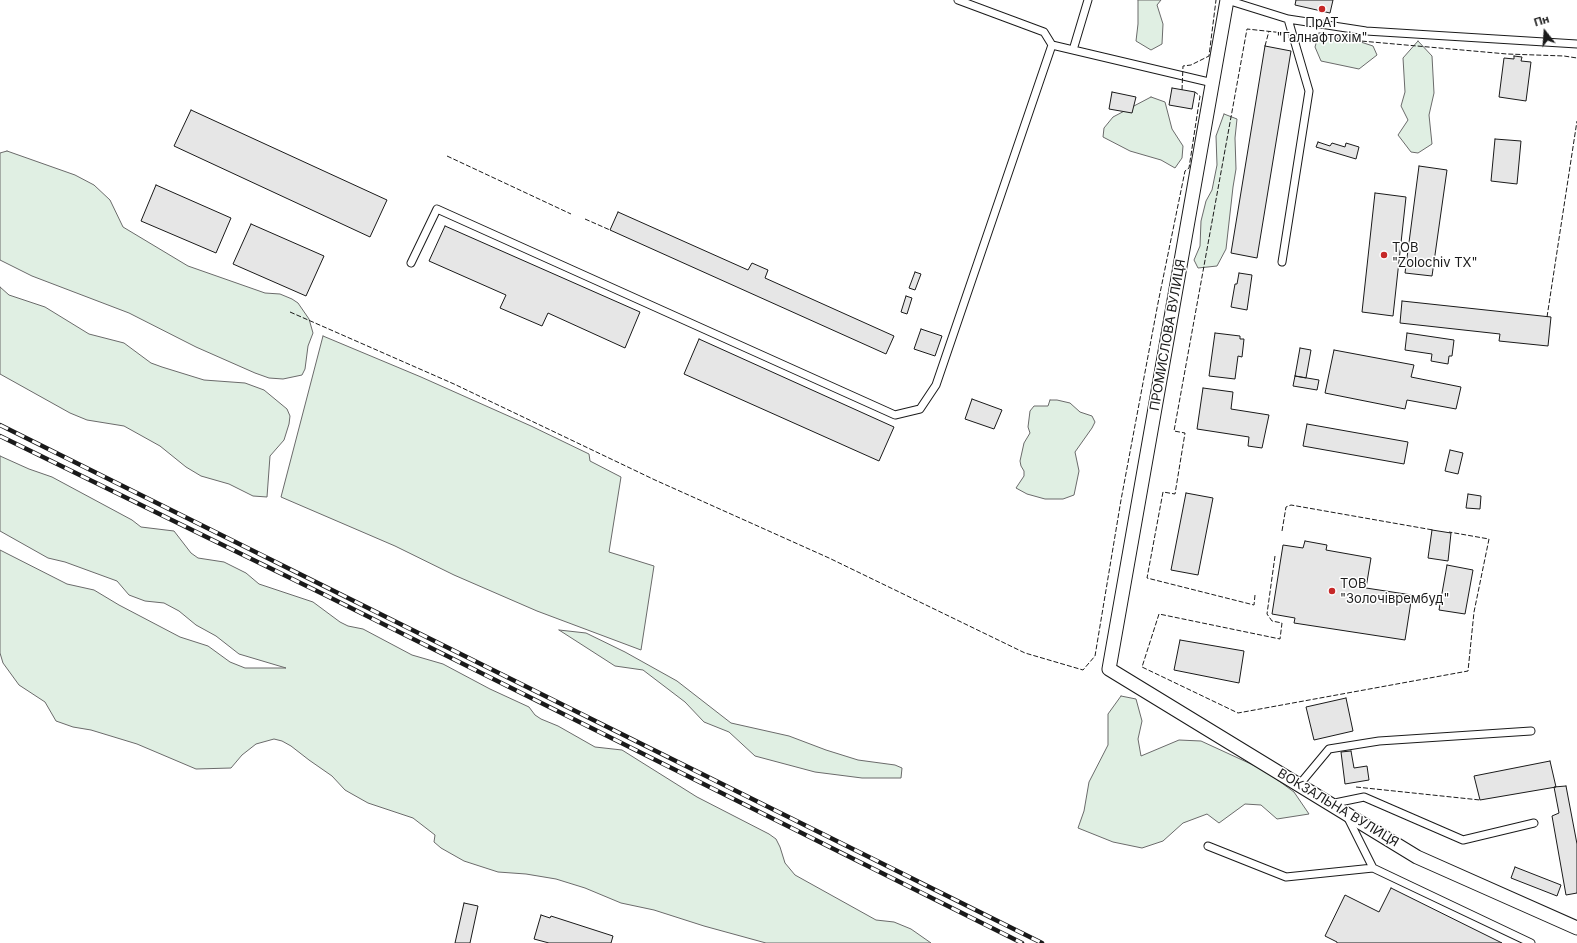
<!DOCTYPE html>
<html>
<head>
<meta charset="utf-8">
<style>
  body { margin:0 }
  #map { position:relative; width:1577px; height:943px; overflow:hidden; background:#fff; font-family:Inter,sans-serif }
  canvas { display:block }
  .north { position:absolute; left:1525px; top:12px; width:40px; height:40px; -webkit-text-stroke:3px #fff; paint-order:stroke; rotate:343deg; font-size:11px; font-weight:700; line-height:16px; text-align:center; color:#1a1a1a }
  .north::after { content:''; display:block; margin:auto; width:14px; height:18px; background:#1a1a1a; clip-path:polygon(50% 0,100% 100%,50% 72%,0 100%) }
</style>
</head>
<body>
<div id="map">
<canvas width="1577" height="943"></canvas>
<div class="north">Пн</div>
</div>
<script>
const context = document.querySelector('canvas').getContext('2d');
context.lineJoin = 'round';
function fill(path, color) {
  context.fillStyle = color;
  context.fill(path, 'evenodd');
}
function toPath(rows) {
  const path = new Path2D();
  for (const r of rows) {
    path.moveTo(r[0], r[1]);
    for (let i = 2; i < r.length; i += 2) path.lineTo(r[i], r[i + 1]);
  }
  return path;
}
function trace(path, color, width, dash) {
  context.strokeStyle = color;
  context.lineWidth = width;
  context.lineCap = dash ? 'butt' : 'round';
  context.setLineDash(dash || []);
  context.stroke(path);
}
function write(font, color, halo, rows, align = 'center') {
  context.font = font + ' Inter,sans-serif';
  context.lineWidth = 3;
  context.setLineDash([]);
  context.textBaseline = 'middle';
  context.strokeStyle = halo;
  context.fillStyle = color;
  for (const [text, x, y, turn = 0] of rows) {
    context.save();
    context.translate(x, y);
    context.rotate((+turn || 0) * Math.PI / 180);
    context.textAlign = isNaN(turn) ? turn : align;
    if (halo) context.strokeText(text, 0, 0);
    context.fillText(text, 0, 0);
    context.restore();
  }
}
const green = toPath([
  [1138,0,1161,0,1157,5,1163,24,1162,44,1151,50,1136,41,1138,24,1138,0],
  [1319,33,1336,34,1373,46,1377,55,1359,69,1321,61,1315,47,1319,33],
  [1418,41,1432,56,1434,93,1429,115,1432,144,1418,153,1411,152,1398,135,1408,120,1401,106,1405,92,1403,58,1418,41],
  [1151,97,1165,102,1172,129,1183,146,1182,158,1175,168,1161,160,1130,151,1103,137,1104,128,1113,117,1151,97],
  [1224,114,1237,119,1235,138,1236,169,1233,187,1226,249,1217,266,1198,268,1194,260,1200,246,1201,221,1206,201,1212,190,1217,165,1216,136,1224,114],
  [7,151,75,175,94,185,110,200,123,227,188,266,265,293,280,294,292,299,298,303,309,319,313,333,308,346,305,369,302,375,283,379,269,378,255,373,196,347,129,313,32,276,0,260,0,153,7,151],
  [0,287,9,295,45,307,89,334,124,343,151,363,162,367,204,380,245,383,264,390,287,409,290,416,289,424,284,440,270,456,267,497,253,496,229,484,201,476,186,467,160,446,124,426,87,420,70,413,0,374,0,287],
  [323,336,421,377,531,426,589,454,590,461,621,477,609,552,654,566,641,650,537,611,454,575,395,546,281,497,323,336],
  [1050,400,1057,400,1070,403,1080,412,1092,416,1095,422,1092,428,1075,452,1079,471,1074,495,1063,499,1045,499,1027,494,1016,488,1024,476,1024,471,1021,466,1020,461,1024,443,1030,433,1028,427,1030,411,1034,406,1048,406,1050,400],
  [0,456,29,469,52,477,132,520,141,527,174,531,191,553,198,558,224,562,246,573,259,584,313,602,340,622,348,626,363,629,412,655,443,664,490,689,529,707,535,715,541,719,558,726,595,747,622,750,697,797,769,834,776,839,780,847,785,863,795,875,876,920,894,922,911,929,931,943,766,943,704,926,654,910,621,903,585,888,556,879,526,874,498,872,464,861,441,848,434,842,435,835,413,818,368,803,352,794,345,790,332,776,309,760,291,746,282,741,274,739,256,744,242,755,231,768,196,769,137,744,91,730,73,727,56,721,45,702,19,685,3,663,0,653,0,550,67,584,94,590,119,605,180,637,208,646,230,662,245,668,286,668,239,654,216,636,196,625,179,611,164,603,145,601,129,595,117,581,65,562,48,558,0,531,0,456],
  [559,630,586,633,625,652,677,681,731,723,789,736,826,750,858,760,895,765,902,768,901,778,862,778,815,772,755,756,729,732,704,722,685,702,643,670,615,666,559,630],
  [1121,696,1136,699,1142,721,1138,739,1141,756,1179,740,1201,741,1264,770,1294,792,1309,814,1277,819,1261,805,1245,804,1219,823,1207,814,1183,823,1163,841,1142,848,1113,842,1078,828,1084,811,1089,782,1108,745,1108,714,1121,696]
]);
const building = toPath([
  [1296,0,1333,0,1330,13,1295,5,1296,0],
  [1265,46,1291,51,1257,258,1231,253,1265,46],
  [1514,56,1522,57,1521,61,1531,62,1526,101,1499,97,1504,58,1514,59,1514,56],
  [1172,88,1195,92,1192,109,1169,105,1172,88],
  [1112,92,1136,97,1132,113,1109,109,1112,92],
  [191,110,387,200,370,237,174,146,191,110],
  [1495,139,1521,141,1517,184,1491,181,1495,139],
  [1318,142,1330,146,1332,143,1345,147,1346,143,1359,147,1356,159,1316,147,1318,142],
  [1419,166,1447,170,1432,276,1405,273,1419,166],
  [156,185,231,218,216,253,141,221,156,185],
  [1375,193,1406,197,1393,316,1362,312,1375,193],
  [618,212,748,270,752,263,768,270,765,278,894,336,886,354,610,230,618,212],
  [251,224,324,256,306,296,233,264,251,224],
  [445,226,640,312,625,348,548,313,542,326,500,308,506,295,429,261,445,226],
  [915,272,921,274,915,290,909,288,915,272],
  [1239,273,1252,275,1247,310,1231,307,1235,284,1237,284,1239,273],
  [906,296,912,298,907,314,901,312,906,296],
  [1402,301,1551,317,1548,346,1499,341,1500,334,1400,323,1402,301],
  [921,329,942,336,935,356,914,349,921,329],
  [1215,333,1240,336,1240,339,1244,339,1242,357,1238,356,1235,379,1209,376,1215,333],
  [1407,333,1454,340,1452,356,1449,356,1448,364,1431,361,1432,354,1405,350,1407,333],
  [699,339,894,427,879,461,684,374,699,339],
  [1300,348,1311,350,1306,378,1295,376,1300,348],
  [1334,350,1414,365,1411,377,1461,387,1456,409,1407,400,1405,409,1325,393,1334,350],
  [1295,376,1319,380,1317,390,1293,386,1295,376],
  [1203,388,1233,392,1231,409,1269,415,1262,448,1248,446,1249,437,1197,429,1203,388],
  [972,399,1002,410,994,429,965,419,972,399],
  [1307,424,1408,442,1404,464,1303,446,1307,424],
  [1450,450,1463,453,1458,474,1445,471,1450,450],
  [1186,493,1213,498,1198,575,1171,570,1186,493],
  [1468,494,1481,496,1480,509,1466,508,1468,494],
  [1432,530,1451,533,1448,561,1428,558,1432,530],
  [1305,541,1327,545,1326,550,1371,558,1366,588,1412,595,1405,640,1294,623,1295,618,1272,614,1283,545,1303,548,1305,541],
  [1447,565,1473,570,1465,614,1439,610,1447,565],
  [1180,640,1244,651,1239,683,1174,670,1180,640],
  [1346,698,1353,731,1314,740,1306,707,1346,698],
  [1351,751,1354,768,1367,766,1369,780,1345,784,1341,752,1351,751],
  [1550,761,1556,787,1480,800,1474,776,1550,761],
  [1566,786,1577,844,1577,893,1566,895,1552,816,1559,813,1554,787,1566,786],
  [1515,867,1561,885,1557,896,1511,878,1515,867],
  [1391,888,1502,943,1337,943,1337,942,1325,936,1345,895,1379,912,1391,888],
  [464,903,478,906,470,943,455,943,464,903],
  [541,915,550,918,551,916,613,936,611,943,549,943,534,939,541,915]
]);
const service = toPath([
  [958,0,1044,32,1052,45],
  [1227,0,1288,19,1309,91,1282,262],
  [1288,19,1366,31,1577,44],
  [1073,50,1088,0],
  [411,263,437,209,895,415,920,409,936,385,1052,45,1213,83],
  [1299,785,1329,749,1379,741,1531,731],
  [1330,804,1364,797,1463,840,1534,823],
  [1347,816,1373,868],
  [1208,846,1286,877,1373,868,1531,943]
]);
const minor = toPath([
  [1227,0,1109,669,1417,857,1577,928]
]);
const rail = toPath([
  [0,425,1042,943],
  [0,436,323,594,1022,943]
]);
const fence = toPath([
  [1327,38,1507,54,1564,56,1577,58],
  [1265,46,1269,31],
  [1182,90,1183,66,1191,65,1209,56,1216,0],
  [447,156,571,214],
  [585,219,610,230],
  [290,312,454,384,655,480,829,558,1025,653,1083,670,1095,656,1121,500,1158,303,1185,171,1189,168,1200,96,1195,92],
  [1547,317,1577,121],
  [1282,531,1286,507,1291,505,1433,530],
  [1275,556,1267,614,1272,621,1282,623,1280,639,1159,614,1142,667,1238,713,1468,671,1474,612,1489,539,1449,532],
  [1255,595,1254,605,1147,578,1163,492,1175,494,1185,433,1174,431,1247,29,1284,33],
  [1356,787,1480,800]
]);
const markers = [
  [1322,9,4,"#c62828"],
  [1384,255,4,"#c62828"],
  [1332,591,4,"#c62828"]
];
const poiNames = [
  ["ПрАТ",1322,23,"center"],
  ["\"Галнафтохім\"",1322,38,"center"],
  ["ТОВ",1392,248],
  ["\"Zolochiv TX\"",1392,263],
  ["ТОВ",1340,584],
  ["\"Золочіврембуд\"",1340,599]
];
const streetNames = [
  ["ПРОМИСЛОВА ВУЛИЦЯ",1168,335,-80],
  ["ВОКЗАЛЬНА ВУЛИЦЯ",1338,808,31]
];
fill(green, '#e0efe3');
trace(green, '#6a6a6a', 1);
fill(building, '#e6e6e6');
trace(building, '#1a1a1a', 1);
trace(service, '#1a1a1a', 9);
trace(minor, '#1a1a1a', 15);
trace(service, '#fff', 7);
trace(minor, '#fff', 13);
trace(rail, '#1a1a1a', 4.5);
trace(rail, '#fff', 3, [9]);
trace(fence, '#1a1a1a', 1, [5, 2]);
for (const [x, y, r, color] of markers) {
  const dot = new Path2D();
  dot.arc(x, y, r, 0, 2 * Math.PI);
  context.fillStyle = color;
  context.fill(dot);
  trace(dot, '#fff', 1.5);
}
write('13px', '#1a1a1a', '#fff', poiNames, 'left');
write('13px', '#1a1a1a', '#fff', streetNames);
</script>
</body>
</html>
